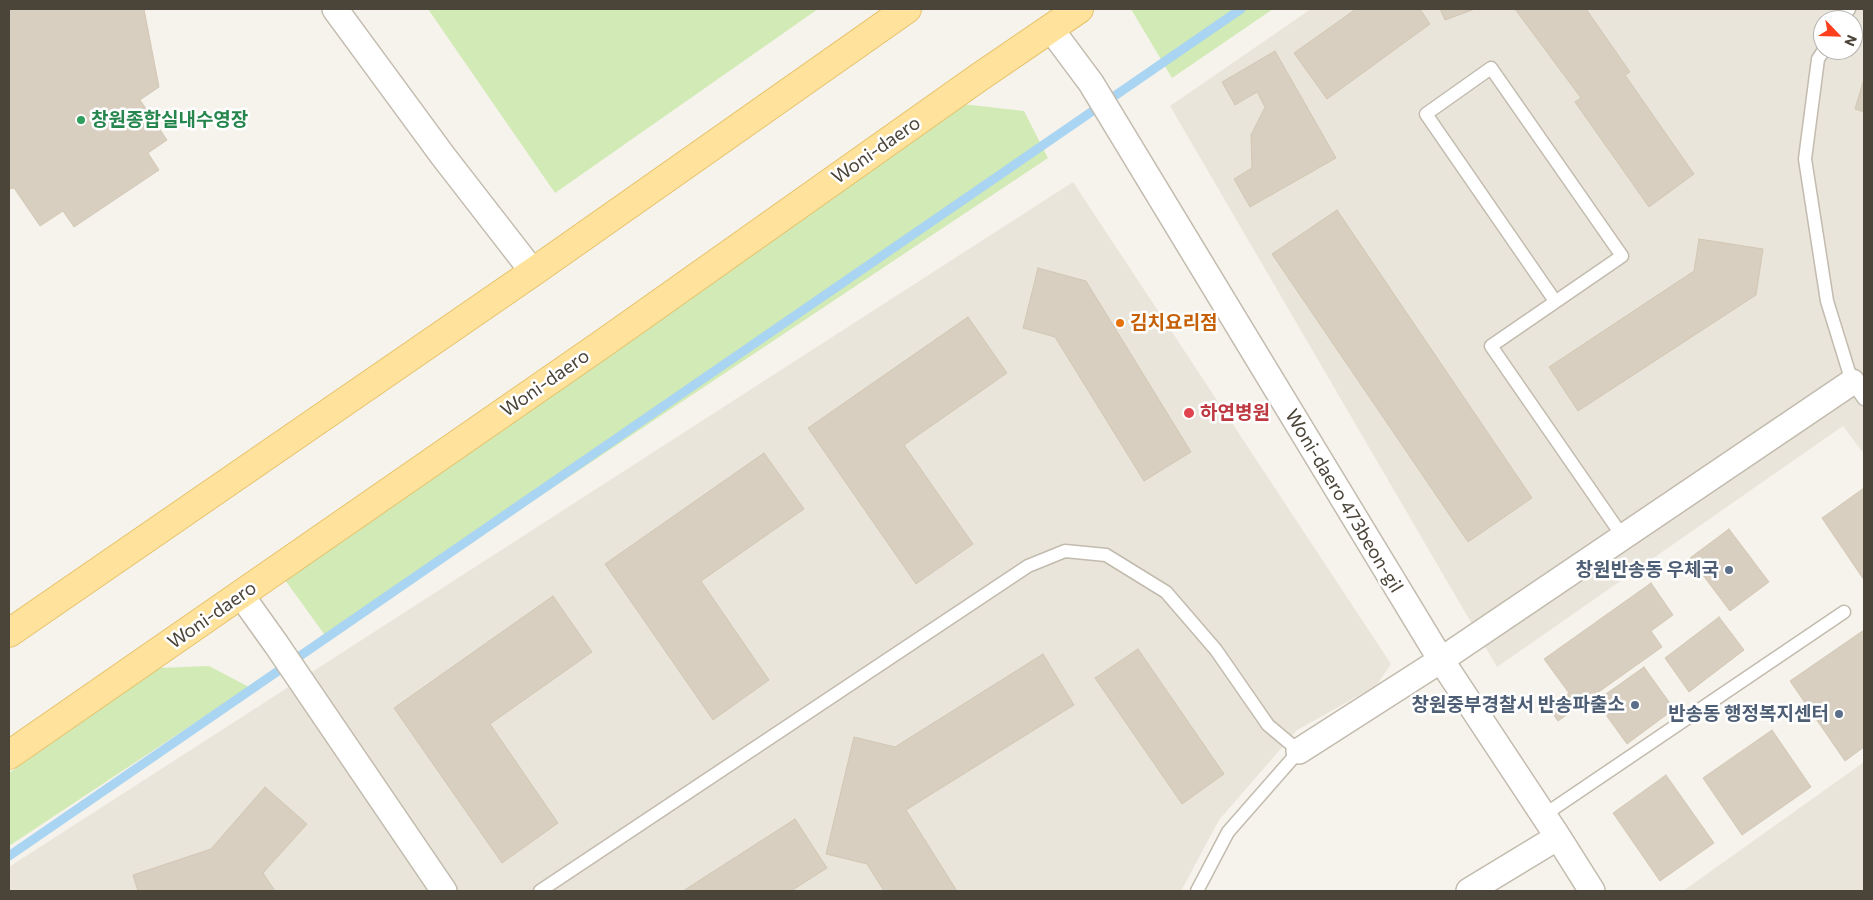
<!DOCTYPE html>
<html>
<head>
<meta charset="utf-8">
<style>
  body { margin:0 }
  #map { position:relative; width:1873px; height:900px; overflow:hidden; background:#f6f3ec; font-family:Commissioner,sans-serif }
  canvas { display:block }
  .frame { position:absolute; inset:0; border:10px solid #4b4439; pointer-events:none }
  .north { position:absolute; left:1813px; top:10px; width:50px; height:50px; box-sizing:border-box; background:#fff; border:1px solid #b7b4b0; border-radius:50%; rotate:114deg; font-size:14px; font-weight:700; line-height:20px; text-align:center; color:#4b4439 }
  .north::after { content:''; display:block; margin:auto; width:18px; height:22px; background:#fc3f1d; clip-path:polygon(50% 0,100% 100%,50% 72%,0 100%) }
</style>
</head>
<body>
<div id="map">
<canvas width="1873" height="900"></canvas>
<div class="frame"></div>
<div class="north">N</div>
</div>
<script>
const context = document.querySelector('canvas').getContext('2d');
context.lineJoin = 'round';
function fill(path, color) {
  context.fillStyle = color;
  context.fill(path, 'evenodd');
}
function toPath(rows) {
  const path = new Path2D();
  for (const r of rows) {
    path.moveTo(r[0], r[1]);
    for (let i = 2; i < r.length; i += 2) path.lineTo(r[i], r[i + 1]);
  }
  return path;
}
function trace(path, color, width, dash) {
  context.strokeStyle = color;
  context.lineWidth = width;
  context.lineCap = dash ? 'butt' : 'round';
  context.setLineDash(dash || []);
  context.stroke(path);
}
function write(font, color, halo, rows, align = 'center') {
  context.font = font + ' Commissioner,"Noto Sans KR",sans-serif';
  context.lineWidth = 5;
  context.setLineDash([]);
  context.textBaseline = 'middle';
  context.strokeStyle = halo;
  context.fillStyle = color;
  for (const [text, x, y, turn = 0] of rows) {
    context.save();
    context.translate(x, y);
    context.rotate((+turn || 0) * Math.PI / 180);
    context.textAlign = isNaN(turn) ? turn : align;
    if (halo) context.strokeText(text, 0, 0);
    context.fillText(text, 0, 0);
    context.restore();
  }
}
const residential = toPath([
  [1311,9,1864,9,1864,454,1843,426,1497,667,1170,106],
  [1823,20,1853,20,1853,50,1823,50],
  [1073,182,1391,664,1376,686,1297,730,1219,820,1181,891,9,891,9,867],
  [1864,762,1864,891,1683,891]
]);
const green = toPath([
  [428,9,818,9,555,193],
  [1131,9,1273,9,1172,78],
  [962,104,1024,111,1048,158,327,638,285,580],
  [209,666,249,687,9,846,9,773,159,668]
]);
const stream = toPath([
  [9,856,1241,9]
]);
const building = toPath([
  [9,9,144,9,159,87,140,100,167,140,148,153,159,170,74,227,63,211,40,226,14,188,9,189,9,9],
  [1356,9,1420,9,1430,24,1327,99,1294,53,1356,9],
  [1440,9,1475,9,1445,20,1440,9],
  [1515,9,1586,9,1630,72,1625,75,1694,174,1649,207,1575,102,1581,98,1515,9],
  [1275,51,1336,158,1250,207,1234,179,1252,168,1251,135,1265,107,1257,92,1235,105,1222,82,1275,51],
  [1864,79,1864,112,1855,109,1864,79],
  [1337,210,1532,498,1468,542,1272,254,1337,210],
  [1699,239,1763,249,1756,295,1578,411,1549,367,1694,271,1699,239],
  [1038,268,1086,281,1191,452,1144,481,1055,337,1023,328,1038,268],
  [968,317,1007,373,904,445,973,544,916,584,808,428,968,317],
  [764,453,804,509,701,581,769,680,713,720,605,564,764,453],
  [1864,488,1864,580,1822,518,1864,488],
  [1729,529,1769,582,1730,611,1690,558,1729,529],
  [1651,583,1673,615,1651,631,1662,647,1558,721,1548,707,1569,693,1544,659,1651,583],
  [553,596,592,652,490,724,558,823,502,863,394,708,553,596],
  [1719,617,1744,650,1689,692,1665,658,1719,617],
  [1864,630,1864,747,1845,761,1790,681,1864,630],
  [1138,649,1224,774,1182,804,1095,678,1138,649],
  [1043,654,1074,705,906,810,957,891,884,891,867,864,826,854,854,737,895,747,1043,654],
  [1644,667,1674,709,1627,744,1596,701,1644,667],
  [1772,730,1811,787,1742,835,1703,778,1772,730],
  [1666,775,1714,843,1660,881,1613,813,1666,775],
  [265,787,307,824,263,873,275,891,138,891,133,875,211,849,265,787],
  [795,819,827,868,791,891,683,891,795,819]
]);
const lane = toPath([
  [1842,20,1849,9],
  [1824,50,1818,59,1805,159,1827,301,1852,382,1864,399],
  [1555,301,1426,114,1491,68,1622,256,1491,346,1623,537],
  [1544,815,1844,612],
  [540,891,1028,566,1065,551,1106,555,1166,592,1216,650,1268,725,1299,751,1228,832,1197,891]
]);
const street = toPath([
  [335,9,443,156,533,272],
  [1050,28,1091,83,1441,660,1558,837,1592,891],
  [241,595,276,644,444,891],
  [1299,751,1441,660,1852,382],
  [1469,891,1558,837]
]);
const primary = toPath([
  [9,633,533,272,907,9],
  [9,755,605,342,978,78,1079,9]
]);
const markers = [
  [81,120,5,"#2e9e5b"],
  [1120,323,5,"#e8710a"],
  [1189,413,6,"#e0444e"],
  [1729,570,5,"#5c6f8a"],
  [1635,705,5,"#5c6f8a"],
  [1839,714,5,"#5c6f8a"]
];
const leisureNames = [
  ["창원종합실내수영장",91,120]
];
const streetNames = [
  ["Woni-daero",876,150,-35],
  ["Woni-daero",545,383,-35],
  ["Woni-daero 473beon-gil",1344,501,59],
  ["Woni-daero",212,615,-35]
];
const foodNames = [
  ["김치요리점",1130,323]
];
const healthNames = [
  ["하연병원",1200,413]
];
const serviceNames = [
  ["창원반송동 우체국",1719,570],
  ["창원중부경찰서 반송파출소",1625,705],
  ["반송동 행정복지센터",1829,714]
];
fill(residential, '#eae5da');
fill(green, '#d2eab5');
trace(stream, '#a9d4f2', 9);
fill(building, '#d8cfc1');
trace(building, '#d3c7b4', 1);
trace(lane, '#c2bbae', 15);
trace(street, '#c2bbae', 28);
trace(primary, '#e6c16a', 30);
trace(lane, '#fff', 12);
trace(street, '#fff', 25);
trace(primary, '#ffe39c', 28);
for (const [x, y, r, color] of markers) {
  const dot = new Path2D();
  dot.arc(x, y, r, 0, 2 * Math.PI);
  context.fillStyle = color;
  context.fill(dot);
  trace(dot, '#fff', 2);
}
write('bold 19px', '#27864d', '#fff', leisureNames, 'left');
write('19px', '#4b4439', '#fff', streetNames);
write('bold 19px', '#c56008', '#fff', foodNames, 'left');
write('bold 19px', '#be3a42', '#fff', healthNames, 'left');
write('bold 19px', '#4e5e75', '#fff', serviceNames, 'right');
</script>
</body>
</html>
